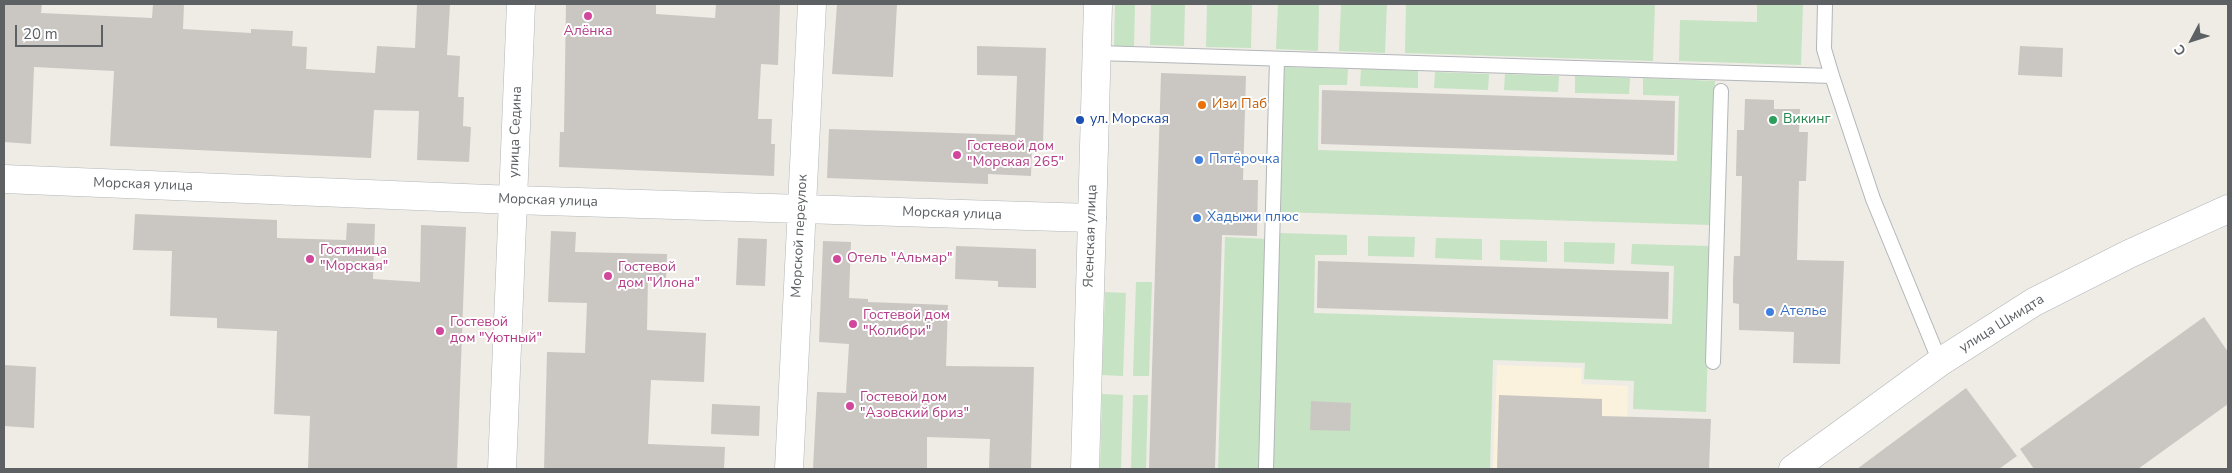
<!DOCTYPE html>
<html>
<head>
<meta charset="utf-8">
<style>
  body { margin:0 }
  #map { position:relative; width:2232px; height:473px; overflow:hidden; background:#eeece5; font-family:"Nunito Sans",sans-serif }
  canvas { display:block }
  .frame { position:absolute; inset:0; border:5px solid #5d6164; pointer-events:none }
  .north { position:absolute; left:2167px; top:15px; width:50px; height:50px; -webkit-text-stroke:4px #fff; paint-order:stroke; rotate:230deg; font-size:14px; font-weight:700; line-height:20px; text-align:center; color:#5d6164 }
  .north::after { content:''; display:block; margin:auto; width:18px; height:22px; background:#5d6164; clip-path:polygon(50% 0,100% 100%,50% 72%,0 100%) }
  .scale { position:absolute; left:15px; top:25px; width:88px; height:22px; box-sizing:border-box; border:2px solid #5d6164; border-top:0; padding-left:6px; font-size:15px; line-height:18px; white-space:nowrap; color:#5d6164; -webkit-text-stroke:4px #fff; paint-order:stroke }
</style>
</head>
<body>
<div id="map">
<canvas width="2232" height="473"></canvas>
<div class="frame"></div>
<div class="north">С</div>
<div class="scale">20 m</div>
</div>
<script>
const context = document.querySelector('canvas').getContext('2d');
context.lineJoin = 'round';
function fill(path, color) {
  context.fillStyle = color;
  context.fill(path, 'evenodd');
}
function toPath(rows) {
  const path = new Path2D();
  for (const r of rows) {
    path.moveTo(r[0], r[1]);
    for (let i = 2; i < r.length; i += 2) path.lineTo(r[i], r[i + 1]);
  }
  return path;
}
function trace(path, color, width, dash) {
  context.strokeStyle = color;
  context.lineWidth = width;
  context.lineCap = dash ? 'butt' : 'round';
  context.setLineDash(dash || []);
  context.stroke(path);
}
function write(font, color, halo, rows, align = 'center') {
  context.font = font + ' "Nunito Sans",sans-serif';
  context.lineWidth = 4;
  context.setLineDash([]);
  context.textBaseline = 'middle';
  context.strokeStyle = halo;
  context.fillStyle = color;
  for (const [text, x, y, turn = 0] of rows) {
    context.save();
    context.translate(x, y);
    context.rotate((+turn || 0) * Math.PI / 180);
    context.textAlign = isNaN(turn) ? turn : align;
    if (halo) context.strokeText(text, 0, 0);
    context.fillText(text, 0, 0);
    context.restore();
  }
}
const commercial = toPath([
  [1497,365,1582,368,1581,384,1628,386,1626,469,1493,469]
]);
const green = toPath([
  [1115,4,1135,4,1134,48,1114,48],
  [1151,4,1185,4,1184,46,1150,45],
  [1207,4,1252,4,1251,48,1206,47],
  [1278,4,1319,4,1318,51,1276,49],
  [1341,4,1387,4,1385,53,1339,51],
  [1406,4,1655,4,1653,61,1405,53],
  [1757,4,1803,4,1801,65,1679,61,1680,20,1757,22],
  [1283,67,1348,69,1347,85,1319,85,1318,150,1677,161,1679,96,1643,95,1643,78,1715,81,1711,225,1279,212],
  [1361,69,1418,71,1418,88,1360,86],
  [1435,72,1489,74,1488,90,1434,88],
  [1505,74,1559,76,1558,92,1504,90],
  [1575,76,1630,78,1629,94,1575,93],
  [1279,233,1347,235,1347,255,1315,255,1314,313,1672,324,1674,266,1631,264,1632,244,1711,246,1706,412,1633,409,1634,381,1584,379,1585,363,1493,360,1490,469,1272,469],
  [1368,236,1415,237,1414,257,1368,256],
  [1225,237,1267,239,1261,469,1218,469],
  [1436,238,1482,239,1482,260,1435,258],
  [1500,240,1547,241,1547,262,1500,260],
  [1564,242,1615,243,1614,264,1564,262],
  [1136,282,1152,282,1149,376,1133,376],
  [1105,292,1126,293,1123,376,1102,375],
  [1102,394,1123,395,1121,469,1100,469],
  [1133,395,1148,395,1146,469,1131,469]
]);
const building = toPath([
  [4,4,42,4,41,13,152,18,153,4,184,4,183,29,251,33,251,29,293,31,292,46,307,47,306,69,375,73,377,46,415,48,417,4,450,4,447,55,460,56,458,97,464,97,463,126,471,127,469,162,417,160,419,111,374,110,371,158,110,146,114,71,34,67,31,144,4,142],
  [566,4,656,4,656,14,715,18,716,4,780,4,778,65,761,64,758,119,772,119,771,144,775,144,774,176,559,167,560,132,564,132],
  [837,4,897,4,893,77,832,74],
  [977,46,1046,48,1043,143,1032,143,1031,176,988,174,988,184,827,178,829,129,1015,135,1017,76,977,75],
  [2020,46,2063,48,2062,77,2018,75],
  [1161,73,1246,76,1243,180,1258,180,1257,236,1222,235,1215,469,1149,469],
  [1322,90,1675,101,1674,155,1321,144],
  [1745,99,1774,100,1774,109,1800,109,1799,132,1808,132,1806,181,1799,181,1797,260,1844,261,1840,364,1793,363,1794,332,1739,330,1739,304,1733,303,1733,280,1734,256,1740,256,1742,176,1736,176,1737,130,1744,130],
  [135,214,277,220,277,238,346,240,347,223,375,224,373,279,420,282,421,225,466,227,457,469,308,469,310,416,274,414,277,331,217,328,217,318,170,316,172,251,133,250],
  [551,231,576,232,575,252,667,254,666,279,648,278,647,330,706,333,704,382,651,380,648,444,725,447,724,469,544,469,547,352,585,353,587,303,548,302],
  [738,238,767,239,765,286,736,285],
  [823,241,851,242,849,298,868,299,868,302,948,305,946,366,1034,367,1031,469,989,469,990,439,927,437,927,469,813,469,817,392,846,393,849,344,819,342],
  [956,246,1036,249,1036,288,998,287,998,281,955,279],
  [1318,261,1669,272,1668,319,1317,308],
  [2204,317,2228,352,2228,404,2138,469,2034,469,2020,449],
  [4,365,36,367,34,428,4,426],
  [1966,388,2017,456,1999,469,1857,469],
  [1499,395,1602,399,1602,416,1711,419,1709,469,1497,469],
  [1311,401,1351,403,1350,431,1310,430],
  [712,404,760,406,759,436,711,434]
]);
const lane = toPath([
  [1825,4,1824,49,1832,76,1873,199,1940,362],
  [1097,53,1832,76],
  [1713,362,1721,91],
  [1266,469,1277,59]
]);
const street = toPath([
  [4,179,513,200,1092,218],
  [502,469,521,4],
  [789,469,812,4],
  [1793,469,1940,362,2034,302,2129,254,2228,209]
]);
const secondary = toPath([
  [1085,469,1098,4]
]);
const markers = [
  [588,16,5,"#d1479c"],
  [1202,105,5,"#e8710a"],
  [1080,120,5,"#1a4fb4"],
  [1773,120,5,"#2e9e5b"],
  [957,155,5,"#d1479c"],
  [1199,160,5,"#3f7fe0"],
  [1197,218,5,"#3f7fe0"],
  [310,259,5,"#d1479c"],
  [837,259,5,"#d1479c"],
  [608,276,5,"#d1479c"],
  [1770,312,5,"#3f7fe0"],
  [853,324,5,"#d1479c"],
  [440,331,5,"#d1479c"],
  [850,406,5,"#d1479c"]
];
const hotelNames = [
  ["Алёнка",588,32,"center"],
  ["Гостевой дом",967,147],
  ["\"Морская 265\"",967,163],
  ["Гостиница",320,251],
  ["\"Морская\"",320,267],
  ["Отель \"Альмар\"",847,259],
  ["Гостевой",618,268],
  ["дом \"Илона\"",618,284],
  ["Гостевой дом",863,316],
  ["\"Колибри\"",863,332],
  ["Гостевой",450,323],
  ["дом \"Уютный\"",450,339],
  ["Гостевой дом",860,398],
  ["\"Азовский бриз\"",860,414]
];
const foodNames = [
  ["Изи Паб",1212,105]
];
const transitNames = [
  ["ул. Морская",1090,120]
];
const leisureNames = [
  ["Викинг",1783,120]
];
const streetNames = [
  ["улица Седина",516,132,-88],
  ["Морская улица",143,185,2],
  ["Морская улица",548,201,2],
  ["Морская улица",952,214,2],
  ["Морской переулок",800,236,-87],
  ["Ясенская улица",1091,236,-88],
  ["улица Шмидта",2002,324,-32]
];
const shopNames = [
  ["Пятёрочка",1209,160],
  ["Хадыжи плюс",1207,218],
  ["Ателье",1780,312]
];
fill(commercial, '#fbf2dd');
fill(green, '#c6e3c4');
fill(building, '#cac7c2');
trace(lane, '#b2b6b9', 16);
trace(street, '#b2b6b9', 29);
trace(secondary, '#b2b5b9', 29);
trace(lane, '#fff', 14);
trace(street, '#fff', 28);
trace(secondary, '#fff', 28);
for (const [x, y, r, color] of markers) {
  const dot = new Path2D();
  dot.arc(x, y, r, 0, 2 * Math.PI);
  context.fillStyle = color;
  context.fill(dot);
  trace(dot, '#fff', 2);
}
write('14px', '#b23c85', '#fff', hotelNames, 'left');
write('14px', '#c56008', '#fff', foodNames, 'left');
write('14px', '#164399', '#fff', transitNames, 'left');
write('14px', '#27864d', '#fff', leisureNames, 'left');
write('14px', '#5d6164', '#fff', streetNames);
write('14px', '#366cbe', '#fff', shopNames, 'left');
</script>
</body>
</html>
